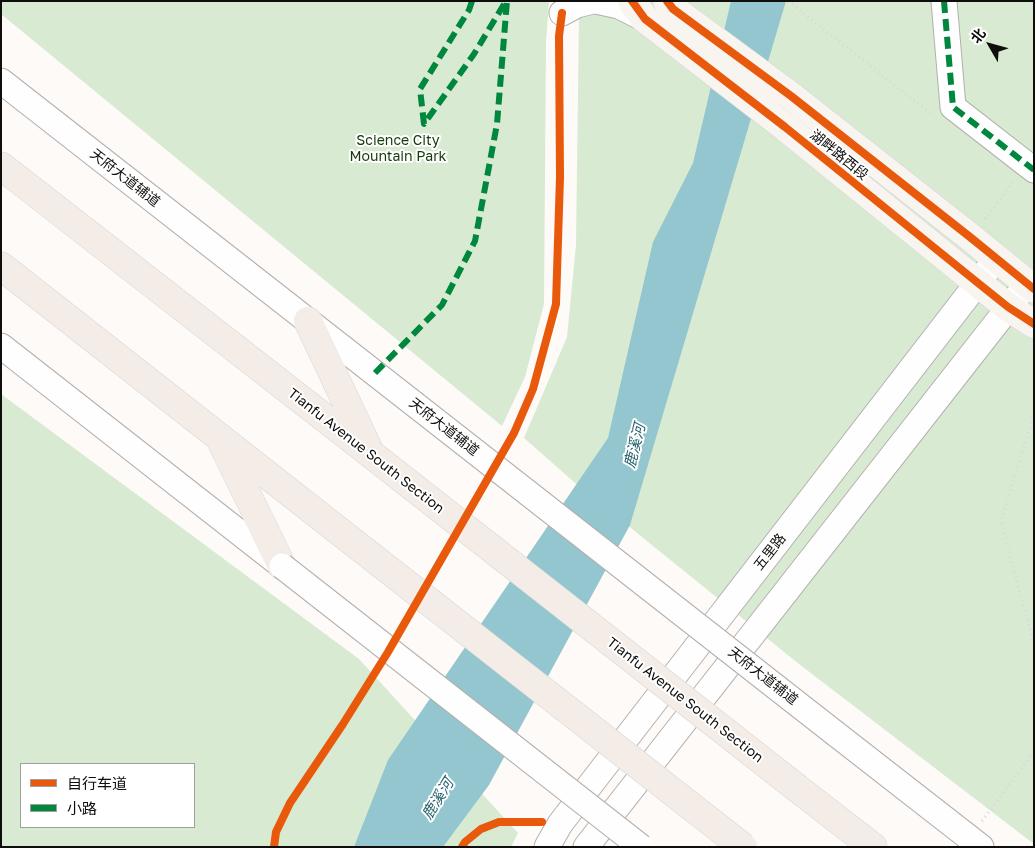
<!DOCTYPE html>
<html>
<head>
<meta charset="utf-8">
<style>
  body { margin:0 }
  #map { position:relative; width:1035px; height:848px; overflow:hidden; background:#fdfaf8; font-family:"Golos Text","Noto Sans SC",sans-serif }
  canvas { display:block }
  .frame { position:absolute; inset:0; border:2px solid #100e0c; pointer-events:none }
  .legend { position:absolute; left:20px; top:763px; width:175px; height:65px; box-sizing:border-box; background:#fff; border:1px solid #9f9f9e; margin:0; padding:6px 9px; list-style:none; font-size:15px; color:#100e0c }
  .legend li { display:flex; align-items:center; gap:10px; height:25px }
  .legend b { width:25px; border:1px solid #9f9f9e }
  .north { position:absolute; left:965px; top:20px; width:50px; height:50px; -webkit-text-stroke:4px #fff; paint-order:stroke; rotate:308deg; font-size:14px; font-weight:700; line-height:20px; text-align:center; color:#100e0c }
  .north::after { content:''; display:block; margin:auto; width:18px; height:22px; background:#100e0c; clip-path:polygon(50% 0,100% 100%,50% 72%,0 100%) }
</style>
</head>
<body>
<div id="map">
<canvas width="1035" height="848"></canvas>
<div class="frame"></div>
<ul class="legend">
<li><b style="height:6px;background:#e8590c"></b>自行车道</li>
<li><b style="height:6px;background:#00873e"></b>小路</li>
</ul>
<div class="north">北</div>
</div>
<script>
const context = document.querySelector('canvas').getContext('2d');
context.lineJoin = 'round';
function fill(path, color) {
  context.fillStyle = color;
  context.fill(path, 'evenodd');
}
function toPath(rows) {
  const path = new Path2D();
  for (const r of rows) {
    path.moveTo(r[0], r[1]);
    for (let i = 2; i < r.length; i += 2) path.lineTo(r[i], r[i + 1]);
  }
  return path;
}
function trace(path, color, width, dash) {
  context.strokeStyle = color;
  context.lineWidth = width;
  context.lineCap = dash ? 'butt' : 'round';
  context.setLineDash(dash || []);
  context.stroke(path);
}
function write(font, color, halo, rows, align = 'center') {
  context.font = font + ' "Golos Text","Noto Sans SC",sans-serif';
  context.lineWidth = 4;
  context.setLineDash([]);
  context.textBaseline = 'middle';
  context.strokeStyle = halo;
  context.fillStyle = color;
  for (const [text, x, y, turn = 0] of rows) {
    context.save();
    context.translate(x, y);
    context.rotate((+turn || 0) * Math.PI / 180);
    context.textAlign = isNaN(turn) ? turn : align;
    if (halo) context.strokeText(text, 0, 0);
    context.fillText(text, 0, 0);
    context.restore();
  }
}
const green = toPath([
  [1,1,549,1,546,42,544,304,525,377,502,426,1,14],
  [586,1,1034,1,1034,844,799,664,574,482,524,438,567,337,576,245,579,15],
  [1,394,359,659,518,833,511,847,1,847],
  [21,764,194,764,194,827,21,827]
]);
const water = toPath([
  [731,1,786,1,630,525,489,785,443,847,354,847,388,760,608,438,653,242,693,163]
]);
const path = toPath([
  [788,1,930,113],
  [985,219,1013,182],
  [1034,413,1001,521,1034,645],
  [982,821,1034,751]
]);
const minor = toPath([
  [596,1,619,6,645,19],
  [944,1,953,107,1034,170],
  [562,13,577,5,593,1],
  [1,81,413,403],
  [1,346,282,566],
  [836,734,981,847],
  [547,847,560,824,996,259],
  [586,847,1027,284]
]);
const major = toPath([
  [632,1,645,19,785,127,978,283,1008,307,1034,324],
  [667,1,673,9,791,96,970,237,1034,289]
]);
const highway = toPath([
  [1,166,371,454],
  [1,266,321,517],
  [308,321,368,448],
  [222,443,282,566],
  [797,788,873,847]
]);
const minorBridge = toPath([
  [413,403,836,734],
  [282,566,641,847]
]);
const highwayBridge = toPath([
  [371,454,797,788],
  [321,517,743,847]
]);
const quiet = toPath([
  [472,1,469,10,420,89,424,124,474,54,506,1],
  [944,1,953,107,1034,170],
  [375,373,442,305,475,241,497,124,507,1]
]);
const cycleway = toPath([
  [632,1,645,19,785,127,978,283,1008,307,1034,324],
  [667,1,673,9,791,96,970,237,1034,289],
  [274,847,276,832,290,803,343,724,388,652,514,433,533,389,556,304,560,177,559,36,562,13],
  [462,847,465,842,481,829,499,822,542,822]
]);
const parkNames = [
  ["Science City",398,141],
  ["Mountain Park",398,157]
];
const streetNames = [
  ["湖畔路西段",839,155,39],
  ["天府大道辅道",125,178,38],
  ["天府大道辅道",444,427,38],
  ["Tianfu Avenue South Section",366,451,38],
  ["五里路",770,552,-52],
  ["天府大道辅道",763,676,38],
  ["Tianfu Avenue South Section",685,700,38]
];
const waterNames = [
  ["鹿溪河",635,446,-76],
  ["鹿溪河",438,799,-58]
];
fill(green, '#d8ead2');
fill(water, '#93c6cf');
trace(minor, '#b3b0ae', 27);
trace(major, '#d8d7d6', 29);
trace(highway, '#d8d7d6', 29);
trace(path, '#d8d8d8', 3, [1, 4]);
trace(minor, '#fffefe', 25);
trace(major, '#f8f4f0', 28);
trace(highway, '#f3ece7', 28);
trace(minorBridge, '#b3b0ae', 27, []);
trace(highwayBridge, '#d8d7d6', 29, []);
trace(minorBridge, '#fffefe', 25);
trace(highwayBridge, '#f3ece7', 28);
trace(quiet, '#00873e', 6, [12, 6]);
trace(cycleway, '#e8590c', 8);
write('14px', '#153a0b', '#fff', parkNames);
write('14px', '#100e0c', '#fff', streetNames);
write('italic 15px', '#25616c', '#fff', waterNames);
</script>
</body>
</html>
